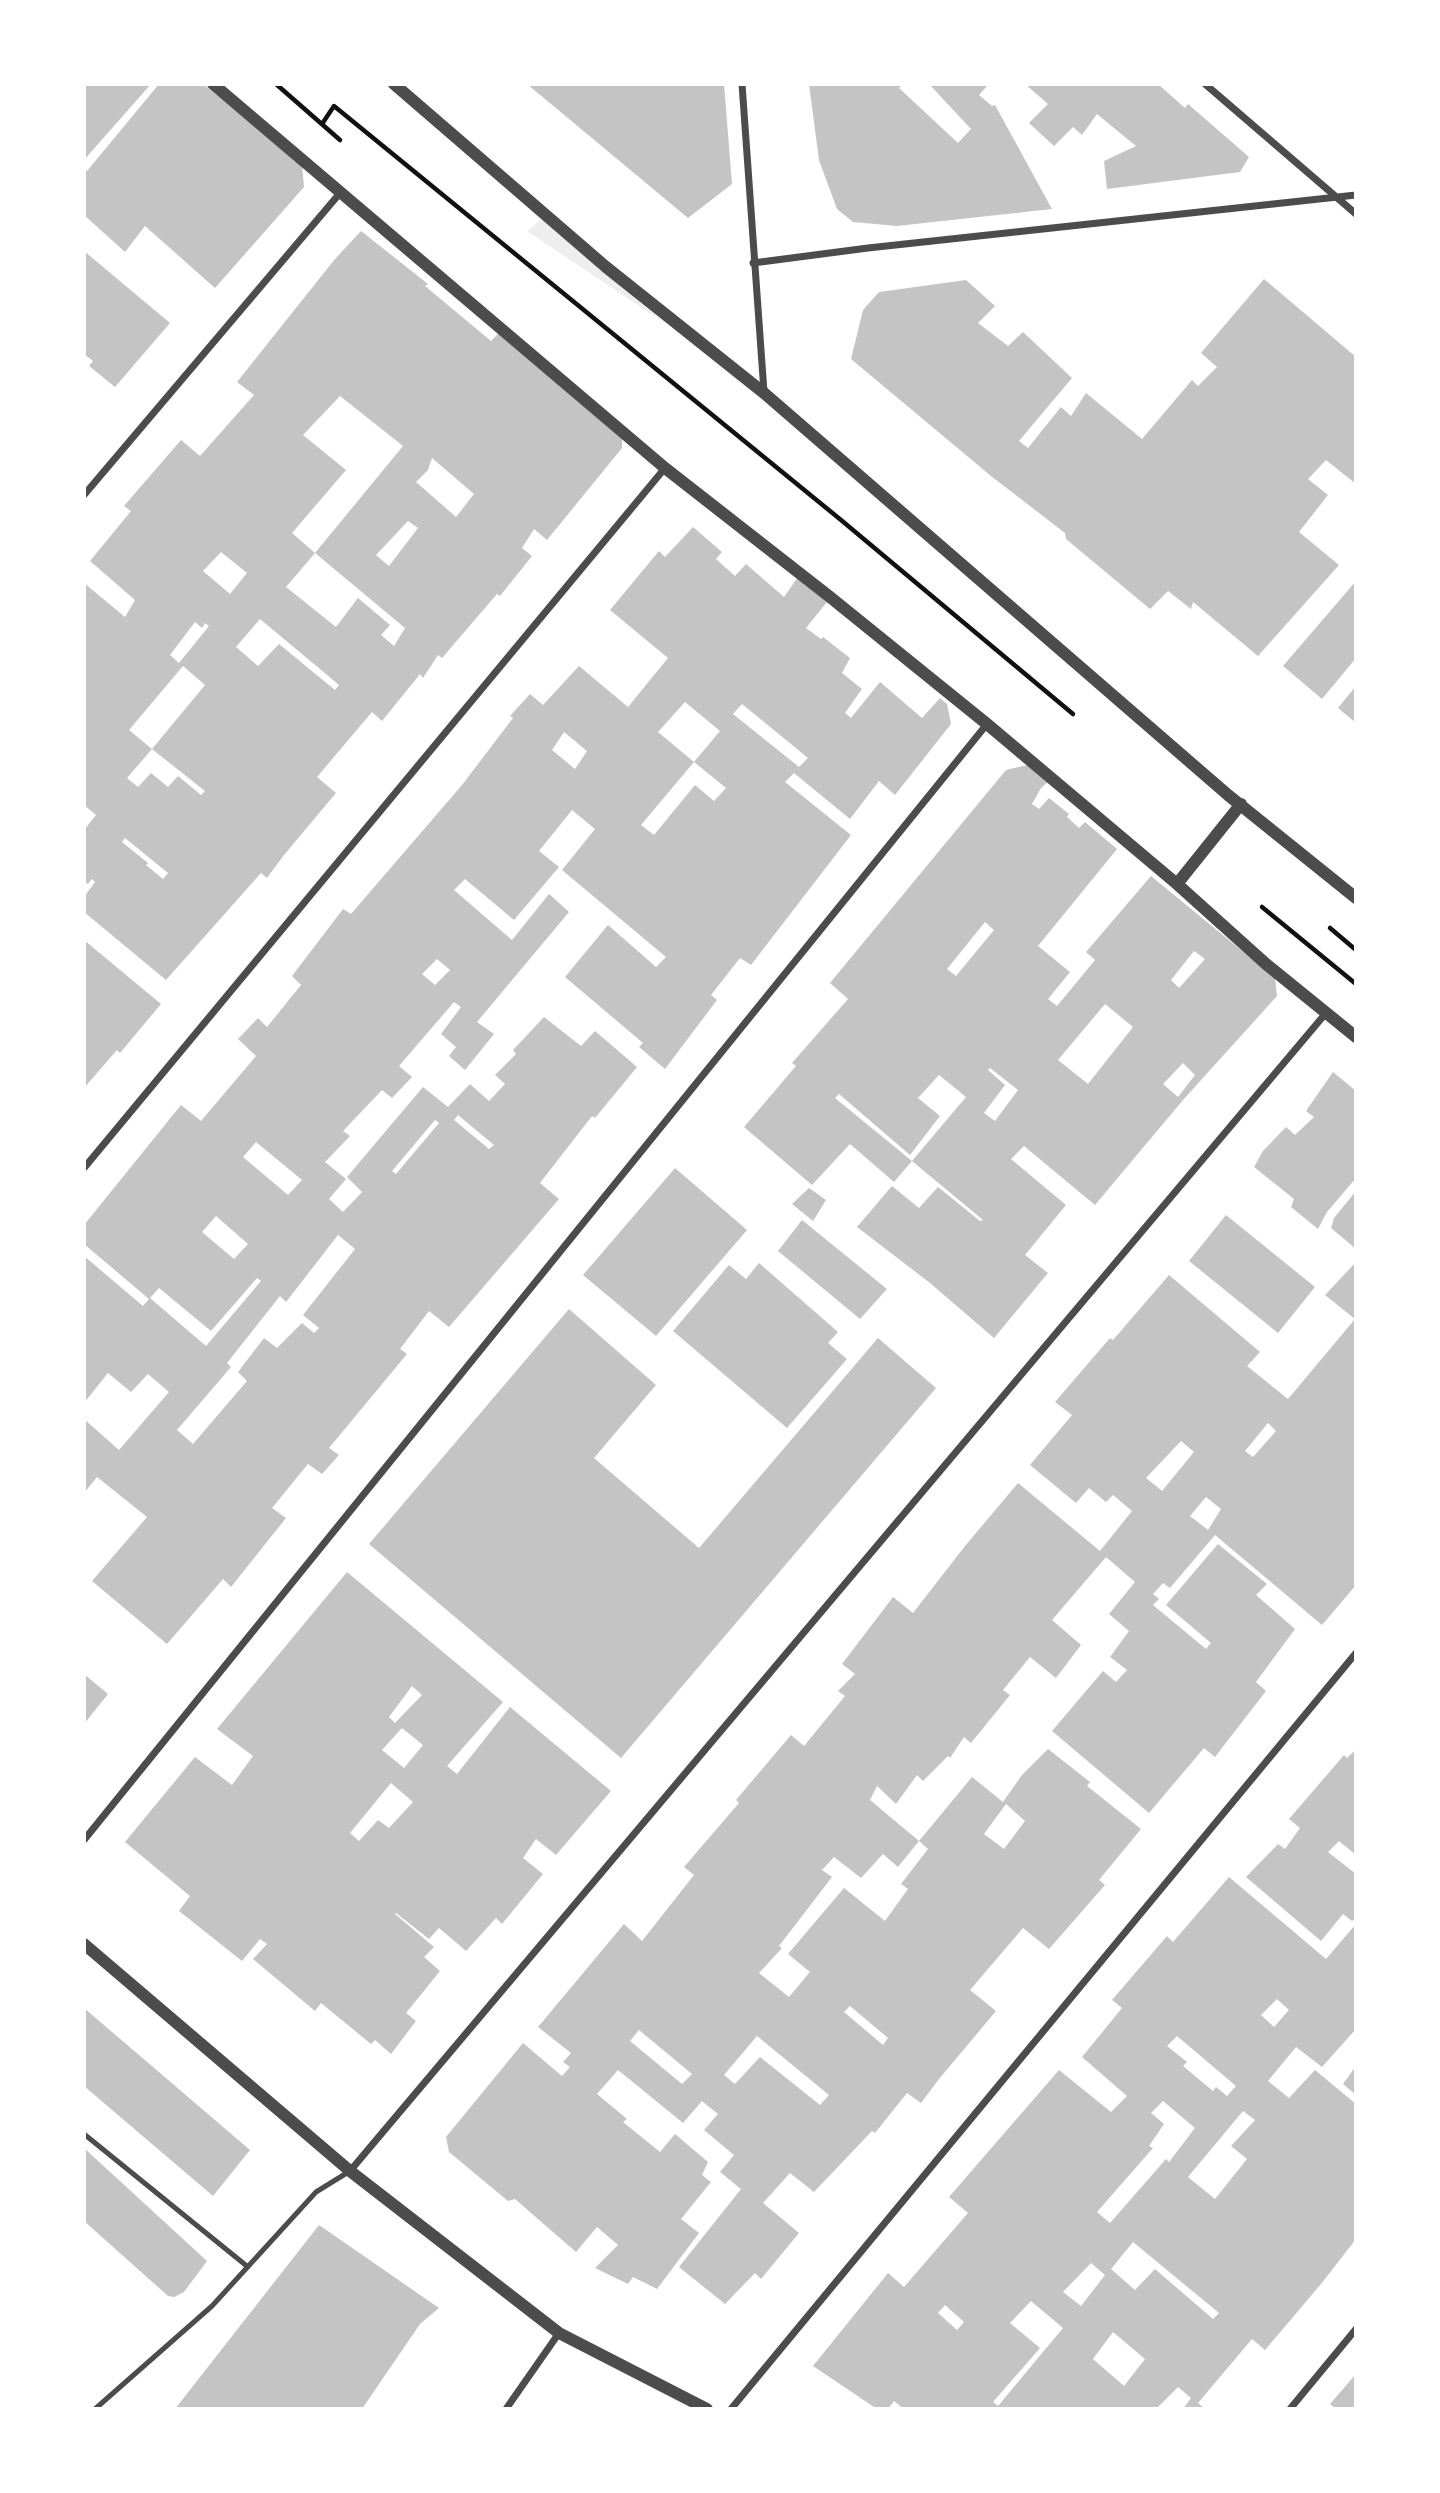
<!DOCTYPE html>
<html>
<head>
<meta charset="utf-8">
<style>
  body { margin:0 }
  #map { position:relative; width:1440px; height:2493px; overflow:hidden; background:#fff; font-family:Manrope,sans-serif }
  canvas { display:block }
  .frame { position:absolute; inset:0; border:86px solid #fff; pointer-events:none }
</style>
</head>
<body>
<div id="map">
<canvas width="1440" height="2493"></canvas>
<div class="frame"></div>
</div>
<script>
const context = document.querySelector('canvas').getContext('2d');
context.lineJoin = 'round';
function fill(path, color) {
  context.fillStyle = color;
  context.fill(path, 'evenodd');
}
function toPath(rows) {
  const path = new Path2D();
  for (const r of rows) {
    path.moveTo(r[0], r[1]);
    for (let i = 2; i < r.length; i += 2) path.lineTo(r[i], r[i + 1]);
  }
  return path;
}
function trace(path, color, width, dash) {
  context.strokeStyle = color;
  context.lineWidth = width;
  context.lineCap = dash ? 'butt' : 'round';
  context.setLineDash(dash || []);
  context.stroke(path);
}
const green = toPath([
  [548,214,572,245,663,322,527,231]
]);
const building = toPath([
  [84,84,151,84,84,160],
  [159,84,203,84,302,165,304,187,215,288,145,226,125,252,84,215,84,169,87,171],
  [527,84,724,84,732,184,688,218],
  [809,84,903,84,899,88,958,143,971,129,929,84,989,84,979,95,992,106,995,105,1052,209,897,226,853,222,837,209,819,160],
  [1025,84,1158,84,1185,108,1188,104,1249,157,1240,172,1107,189,1104,161,1136,146,1097,114,1082,135,1073,127,1054,146,1029,123,1048,104],
  [361,231,428,284,425,286,491,341,499,333,622,437,622,448,547,540,534,529,522,548,532,556,500,596,497,594,442,658,438,655,423,678,420,674,382,721,372,712,317,777,336,793,284,855,267,878,261,873,166,980,84,912,84,897,95,882,92,879,88,884,84,881,84,830,96,815,84,805,84,583,125,617,135,600,90,561,131,511,124,506,181,440,200,456,254,395,237,382,335,259],
  [340,396,403,446,315,553,405,628,394,646,381,635,390,625,358,598,336,627,286,587,315,553,292,533,346,470,303,435],
  [432,458,474,494,456,517,416,482,428,470],
  [408,521,418,528,389,566,376,555],
  [221,552,247,573,230,594,203,571],
  [260,619,320,669,339,685,335,690,279,644,258,666,236,647],
  [195,622,202,628,205,623,209,626,179,663,170,655],
  [183,666,205,685,152,749,205,791,201,795,178,776,168,787,151,773,138,787,127,778,152,749,129,730],
  [125,838,168,873,163,879,146,865,148,863,122,842],
  [84,251,170,323,115,387,89,366,93,361,84,354],
  [1264,279,1356,357,1356,484,1326,460,1308,479,1328,495,1299,532,1339,565,1258,656,1193,602,1191,609,1168,591,1150,609,1066,539,1065,533,991,476,851,359,863,310,879,292,966,280,995,306,978,323,1008,346,1023,332,1072,378,1019,441,1028,448,1061,407,1071,416,1086,393,1142,439,1192,380,1198,386,1217,367,1201,353],
  [693,527,722,552,716,559,735,576,746,564,784,597,798,577,827,602,806,628,821,639,823,637,850,658,842,673,862,689,845,713,851,718,880,682,922,718,940,698,947,704,951,724,895,795,879,781,850,819,794,773,785,782,851,835,751,965,740,958,711,995,717,1000,665,1069,639,1047,643,1043,565,977,608,925,656,967,666,957,562,870,595,829,572,810,539,851,559,867,514,920,465,879,454,890,512,940,549,894,569,912,477,1022,494,1034,465,1070,449,1056,456,1047,441,1034,461,1007,454,1002,399,1066,412,1077,392,1098,382,1090,343,1131,350,1136,325,1162,346,1179,329,1199,343,1212,362,1192,347,1177,423,1087,448,1107,470,1084,489,1101,505,1084,495,1075,516,1054,513,1050,544,1017,581,1046,595,1031,637,1067,595,1118,592,1116,540,1183,559,1199,449,1327,429,1311,400,1349,407,1354,329,1448,339,1455,322,1474,308,1464,272,1508,286,1518,231,1587,223,1579,167,1644,92,1581,147,1517,97,1477,84,1493,84,1419,119,1450,169,1392,148,1374,131,1392,108,1373,84,1403,84,1256,143,1306,149,1299,84,1244,84,1225,181,1105,201,1121,256,1056,238,1039,258,1018,267,1027,301,985,292,976,343,909,351,914,462,785,513,718,510,716,530,694,543,705,579,666,628,707,668,658,610,610,659,551,665,557],
  [685,702,720,731,694,762,726,788,714,801,695,785,654,835,641,825,694,762,658,732],
  [742,704,808,758,799,767,733,714],
  [564,732,587,751,575,769,552,750],
  [437,959,450,970,435,985,422,974],
  [458,1115,494,1145,489,1149,454,1120],
  [435,1120,439,1123,396,1174,392,1171],
  [256,1142,302,1180,288,1195,243,1157],
  [216,1216,248,1244,234,1259,202,1232],
  [338,1235,355,1249,303,1315,319,1328,314,1333,302,1323,277,1348,264,1338,238,1372,247,1381,193,1444,177,1430,231,1367,227,1363,280,1296,286,1302],
  [257,1278,261,1281,206,1346,150,1298,159,1288,211,1331],
  [1356,581,1356,658,1322,699,1283,666],
  [1356,686,1356,723,1338,708],
  [1027,765,1048,782,1041,788,1032,804,1039,809,1049,798,1069,814,1067,817,1079,828,1085,822,1117,849,1038,946,1070,972,1048,999,1057,1006,1095,960,1086,952,1151,876,1275,978,1277,996,1183,1100,1095,1205,1024,1146,1011,1159,1066,1205,1025,1255,1048,1273,994,1338,930,1283,857,1227,892,1186,919,1208,938,1187,980,1221,983,1220,912,1161,894,1182,850,1144,812,1185,744,1127,796,1066,792,1063,848,999,830,983,1006,770],
  [985,922,994,930,956,976,947,969],
  [1194,951,1205,959,1179,988,1171,980],
  [1105,1004,1133,1027,1088,1084,1058,1060],
  [1183,1063,1195,1075,1178,1097,1163,1084],
  [990,1068,1018,1090,995,1121,984,1113,1005,1085,988,1070],
  [939,1075,966,1097,912,1161,835,1098,839,1094,910,1155,940,1116,918,1098],
  [84,940,161,1004,120,1053,117,1050,84,1088],
  [1333,1072,1356,1091,1356,1178,1327,1212,1318,1229,1291,1207,1294,1199,1254,1167,1263,1151,1286,1127,1295,1135,1314,1117,1306,1111],
  [675,1168,747,1230,656,1336,583,1275],
  [809,1188,826,1200,813,1221,792,1204],
  [1356,1191,1356,1249,1331,1228,1334,1218],
  [1226,1215,1315,1287,1278,1333,1189,1261],
  [802,1220,887,1289,860,1319,778,1251],
  [1356,1262,1356,1585,1322,1625,1215,1535,1170,1588,1163,1583,1153,1594,1159,1599,1153,1605,1206,1649,1211,1643,1166,1605,1218,1544,1267,1584,1256,1595,1295,1629,1256,1682,1266,1691,1215,1757,1204,1748,1149,1813,1052,1731,1103,1671,1116,1682,1127,1670,1110,1657,1129,1631,1109,1614,1135,1582,1106,1557,1052,1620,1081,1645,1056,1678,1030,1657,1003,1690,1010,1695,971,1743,964,1737,950,1758,948,1756,923,1781,917,1775,896,1804,877,1786,870,1800,919,1841,972,1777,1003,1802,1022,1775,1048,1749,1090,1782,1087,1786,1141,1829,1099,1880,1105,1885,1049,1949,1023,1928,970,1990,996,2011,939,2079,921,2103,907,2093,875,2133,872,2131,814,2192,790,2173,763,2203,799,2233,761,2279,755,2273,725,2304,679,2267,741,2189,720,2172,734,2155,704,2130,718,2114,702,2101,683,2123,618,2070,597,2094,627,2119,623,2122,660,2152,675,2134,708,2162,702,2175,711,2182,681,2219,699,2233,657,2289,633,2277,628,2284,595,2268,618,2245,597,2227,576,2252,515,2199,508,2201,449,2152,446,2137,523,2043,562,2076,570,2067,563,2062,571,2053,538,2027,624,1924,642,1941,694,1875,684,1867,739,1803,736,1800,791,1735,804,1746,845,1696,838,1691,855,1674,842,1664,893,1597,913,1613,965,1546,1018,1483,1100,1551,1132,1511,1113,1495,1106,1502,1089,1488,1076,1503,1030,1465,1072,1415,1055,1402,1110,1338,1113,1340,1169,1275,1260,1352,1247,1366,1288,1399,1355,1319,1325,1295],
  [1268,1423,1276,1431,1253,1457,1245,1451],
  [1181,1441,1194,1452,1162,1491,1146,1478],
  [1206,1497,1221,1509,1208,1530,1190,1516],
  [1006,1804,1025,1821,1004,1849,984,1834],
  [919,1841,928,1849,901,1884,908,1889,885,1921,844,1888,788,1954,810,1972,789,1997,759,1973,782,1948,779,1946,832,1877,822,1870,834,1857,861,1878,883,1854,898,1867],
  [850,2006,888,2038,883,2045,844,2012],
  [639,2030,692,2074,682,2084,630,2041],
  [757,2036,829,2095,820,2105,760,2057,735,2084,724,2075],
  [759,1263,838,1332,828,1343,847,1359,787,1428,673,1331,729,1265,746,1279],
  [569,1309,656,1385,594,1458,699,1548,878,1338,936,1388,621,1758,369,1544],
  [347,1572,503,1702,447,1766,457,1774,510,1707,611,1791,556,1855,536,1839,523,1858,543,1874,502,1924,496,1918,466,1951,439,1928,429,1939,396,1913,395,1914,434,1947,424,1957,440,1971,406,2013,416,2021,391,2054,375,2040,371,2044,321,2003,315,2011,253,1959,267,1944,260,1939,242,1961,179,1911,190,1896,125,1842,195,1757,232,1785,253,1756,217,1729],
  [412,1686,422,1695,395,1723,389,1717],
  [402,1728,423,1745,404,1768,382,1750],
  [391,1783,413,1802,389,1828,378,1820,359,1841,350,1833],
  [84,1674,108,1694,84,1724],
  [1356,1749,1356,1855,1339,1841,1328,1852,1356,1874,1356,1917,1352,1921,1343,1914,1321,1941,1246,1877,1278,1844,1285,1849,1300,1828,1289,1819,1344,1755,1347,1758],
  [1229,1877,1326,1959,1356,1924,1356,2029,1322,2067,1296,2047,1268,2081,1289,2098,1315,2070,1356,2104,1356,2239,1321,2284,1265,2350,1252,2339,1198,2403,1205,2409,1183,2409,1191,2398,1178,2387,1156,2409,904,2409,894,2401,888,2409,877,2409,813,2366,888,2273,904,2287,968,2213,949,2197,1059,2070,1111,2112,1127,2096,1082,2057,1122,2008,1112,2000,1167,1936,1173,1942],
  [1277,1999,1289,2010,1274,2027,1261,2015],
  [1177,2036,1236,2086,1227,2096,1216,2087,1213,2091,1183,2066,1187,2062,1167,2046],
  [1163,2101,1195,2128,1169,2162,1166,2159,1110,2223,1097,2212,1153,2148,1149,2146,1164,2124,1151,2113],
  [1243,2111,1255,2120,1231,2146,1247,2159,1215,2199,1188,2177],
  [1133,2242,1219,2313,1213,2319,1155,2269,1135,2290,1111,2269],
  [1091,2263,1105,2275,1081,2306,1063,2292],
  [1031,2301,1063,2328,998,2406,993,2402,1040,2348,1010,2323],
  [945,2305,964,2322,957,2330,938,2313],
  [1113,2332,1145,2359,1124,2386,1093,2359],
  [84,2008,250,2150,213,2196,84,2086],
  [1356,2066,1356,2095,1343,2084],
  [84,2148,207,2261,184,2292,174,2297,168,2296,84,2221],
  [319,2225,439,2308,420,2324,362,2409,175,2409],
  [1356,2374,1356,2409,1336,2409,1330,2404]
]);
const path = toPath([
  [276,84,340,140],
  [322,124,334,106,841,520,1073,714],
  [1262,907,1356,984],
  [1330,928,1356,950]
]);
const service = toPath([
  [84,2134,248,2267],
  [95,2409,212,2306,316,2192,350,2171]
]);
const minor = toPath([
  [742,84,764,392],
  [1205,84,1356,214],
  [753,263,868,248,1356,195],
  [84,495,340,193],
  [84,1168,665,468],
  [84,1840,987,724],
  [350,2171,1326,1013],
  [506,2409,559,2333],
  [731,2409,1356,1653],
  [1290,2409,1356,2329]
]);
const tertiary = toPath([
  [213,84,665,468,830,597,987,724,1177,884,1266,964,1356,1037],
  [394,84,606,267,764,393,1228,795,1356,898],
  [1177,884,1241,804],
  [84,1944,350,2171,559,2333,707,2409]
]);
fill(green, '#eee');
fill(building, '#c4c4c4');
trace(path, '#111', 4.5);
trace(service, '#4c4c4c', 5);
trace(minor, '#4c4c4c', 7);
trace(tertiary, '#4c4c4c', 12);
</script>
</body>
</html>
